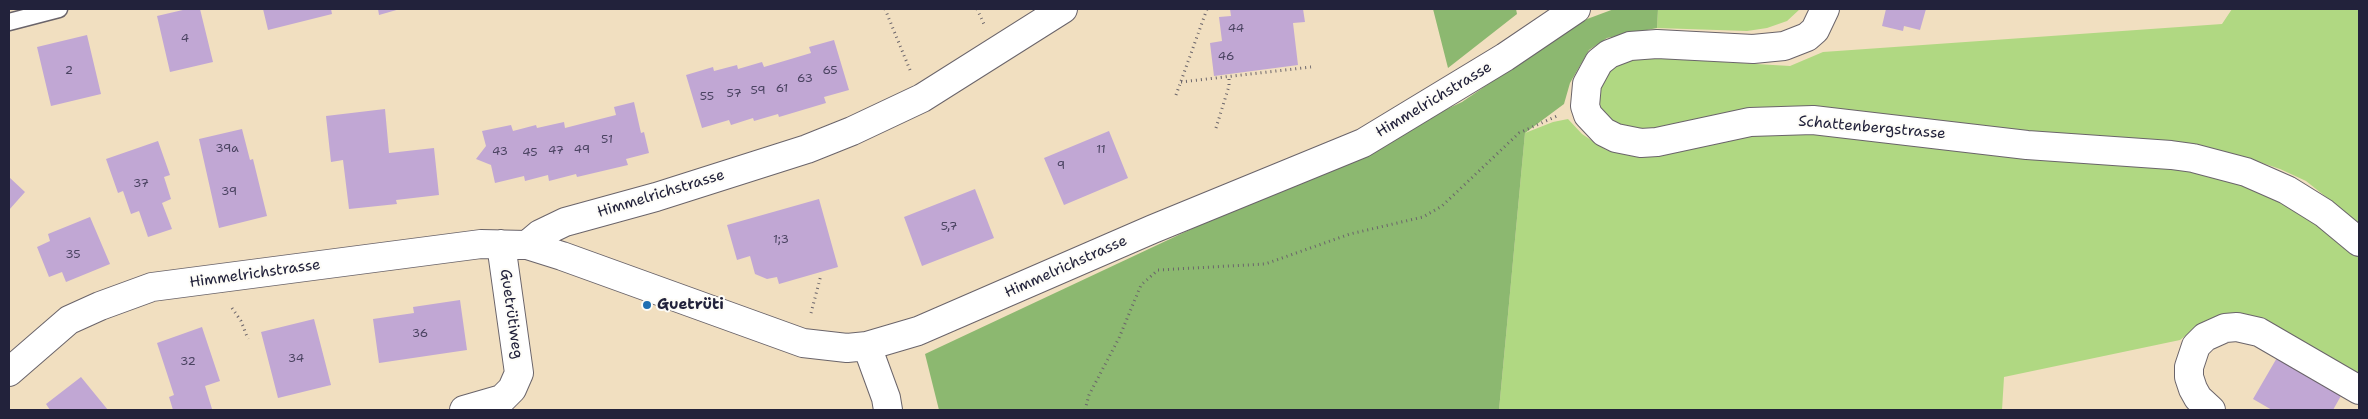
<!DOCTYPE html>
<html>
<head>
<meta charset="utf-8">
<style>
  body { margin:0 }
  #map { position:relative; width:2368px; height:419px; overflow:hidden; background:#f1dfc0; font-family:"Shantell Sans",sans-serif }
  canvas { display:block }
  .frame { position:absolute; inset:0; border:10px solid #22223b; pointer-events:none }
</style>
</head>
<body>
<div id="map">
<canvas width="2368" height="419"></canvas>
<div class="frame"></div>
</div>
<script>
const context = document.querySelector('canvas').getContext('2d');
context.lineJoin = 'round';
function fill(path, color) {
  context.fillStyle = color;
  context.fill(path, 'evenodd');
}
function toPath(rows) {
  const path = new Path2D();
  for (const r of rows) {
    path.moveTo(r[0], r[1]);
    for (let i = 2; i < r.length; i += 2) path.lineTo(r[i], r[i + 1]);
  }
  return path;
}
function trace(path, color, width, dash) {
  context.strokeStyle = color;
  context.lineWidth = width;
  context.lineCap = dash ? 'butt' : 'round';
  context.setLineDash(dash || []);
  context.stroke(path);
}
function write(font, color, halo, rows, align = 'center') {
  context.font = font + ' "Shantell Sans",sans-serif';
  context.lineWidth = 4;
  context.setLineDash([]);
  context.textBaseline = 'middle';
  context.strokeStyle = halo;
  context.fillStyle = color;
  for (const [text, x, y, turn = 0] of rows) {
    context.save();
    context.translate(x, y);
    context.rotate((+turn || 0) * Math.PI / 180);
    context.textAlign = isNaN(turn) ? turn : align;
    if (halo) context.strokeText(text, 0, 0);
    context.fillText(text, 0, 0);
    context.restore();
  }
}
const green = toPath([
  [1658,9,1800,9,1787,21,1767,28,1747,31,1657,28],
  [2232,9,2359,9,2359,228,2341,209,2306,181,2280,169,2241,156,2208,150,1986,132,1648,131,1611,123,1601,109,1598,92,1602,78,1612,65,1632,58,1672,59,1790,66,1823,52,2222,24],
  [1568,119,1582,134,1606,150,1635,155,1721,137,1802,131,2002,152,2071,162,2098,160,2180,165,2279,196,2349,246,2359,256,2359,382,2273,326,2193,330,2180,340,2004,377,2002,410,1499,410,1525,133,1553,122]
]);
const forest = toPath([
  [1433,9,1516,9,1517,14,1448,68],
  [1614,9,1658,9,1657,28,1607,38,1589,50,1570,83,1564,104,1525,133,1499,410,939,410,925,354,1462,102,1579,22]
]);
const building = toPath([
  [187,9,200,9,213,62,170,72,157,16],
  [263,9,331,9,332,14,268,30],
  [378,9,400,9,379,15],
  [1230,9,1303,9,1305,22,1293,23,1298,65,1214,76,1210,43,1222,41,1219,17,1231,16],
  [1886,9,1926,9,1920,30,1904,26,1903,31,1882,26],
  [87,35,101,94,51,106,37,47],
  [834,40,849,90,824,97,826,103,779,117,778,114,754,121,753,118,731,125,729,120,702,128,686,75,713,67,714,71,737,65,738,69,762,62,764,67,811,53,809,47],
  [634,102,641,133,644,132,649,153,626,159,628,165,577,177,576,174,549,181,548,175,525,181,524,176,495,183,491,165,476,159,486,146,482,131,511,125,513,131,536,125,537,128,564,122,565,128,616,115,614,107],
  [385,109,389,153,434,148,439,195,396,200,397,204,349,209,343,160,331,162,326,116],
  [242,129,250,160,253,159,267,216,219,228,199,139],
  [1109,131,1128,178,1064,205,1044,158],
  [158,141,170,175,164,177,171,199,162,203,172,229,148,237,139,211,131,214,123,191,118,193,106,159],
  [9,177,25,192,9,210],
  [975,189,994,238,922,266,904,217],
  [819,199,838,267,779,284,777,277,767,279,755,274,750,256,737,260,727,225],
  [90,217,110,264,66,282,62,272,49,277,37,247,50,241,48,234],
  [460,300,467,350,379,363,373,319,414,313,413,307],
  [314,319,331,385,278,398,261,332],
  [202,327,220,381,205,386,212,409,173,410,169,397,174,395,157,343],
  [2278,356,2342,394,2333,410,2272,410,2253,399],
  [81,377,108,410,50,410,46,404]
]);
const path = toPath([
  [885,9,910,70],
  [977,9,984,24],
  [1181,82,1311,67],
  [1176,95,1207,9],
  [1216,128,1229,86,1229,77],
  [232,308,241,321,248,339],
  [811,313,821,275],
  [1085,410,1089,395,1119,338,1141,285,1158,270,1265,264,1350,234,1423,217,1442,206,1519,133,1557,116]
]);
const service = toPath([
  [9,22,59,9]
]);
const minor = toPath([
  [1825,9,1815,30,1807,37,1784,46,1753,49,1657,44,1630,46,1609,54,1599,62,1587,84,1585,106,1588,115,1604,132,1616,138,1641,143,1657,142,1750,122,1813,120,2027,145,2171,155,2193,158,2246,172,2287,190,2324,213,2359,242],
  [527,245,540,234,565,222,656,197,807,149,852,131,922,98,1063,9],
  [867,346,886,398,888,410],
  [9,372,69,320,100,306,152,287,481,244,527,245,562,256,803,343,847,348,867,346,918,331,1153,229,1363,143,1505,57,1576,9],
  [464,410,502,399,512,389,519,373,501,244],
  [2211,410,2198,398,2193,389,2189,377,2189,367,2196,346,2205,337,2225,328,2237,327,2259,332,2359,390]
]);
const markers = [
  [647,305,5,"#1f6fb2"]
];
const numberNames = [
  ["44",1236,29],
  ["4",185,39],
  ["46",1226,57],
  ["2",69,71],
  ["65",830,71],
  ["63",805,79],
  ["61",782,89],
  ["59",758,91],
  ["57",734,94],
  ["55",707,97],
  ["51",607,140],
  ["39a",227,149],
  ["49",582,150],
  ["11",1101,150],
  ["47",556,151],
  ["43",500,152],
  ["45",530,153],
  ["9",1061,166],
  ["37",141,184],
  ["39",229,192],
  ["5,7",949,227],
  ["1;3",781,240],
  ["35",73,255],
  ["36",420,334],
  ["34",296,359],
  ["32",188,362]
];
const streetNames = [
  ["Himmelrichstrasse",1434,100,-31],
  ["Schattenbergstrasse",1872,128,5],
  ["Himmelrichstrasse",661,194,-17],
  ["Himmelrichstrasse",1066,267,-24],
  ["Himmelrichstrasse",255,274,-8],
  ["Guetrütiweg",511,314,82]
];
const poiNames = [
  ["Guetrüti",657,305]
];
fill(green, '#b0d882');
fill(forest, '#8cb870');
fill(building, '#c1a7d4');
trace(service, '#6a646a', 19);
trace(minor, '#6a646a', 30);
trace(path, '#6a646a', 3, [1, 4]);
trace(service, '#fff', 16);
trace(minor, '#fff', 28);
for (const [x, y, r, color] of markers) {
  const dot = new Path2D();
  dot.arc(x, y, r, 0, 2 * Math.PI);
  context.fillStyle = color;
  context.fill(dot);
  trace(dot, '#fdfcf7', 2);
}
write('12px', '#4a4361', null, numberNames);
write('15px', '#22223b', '#fdfcf7', streetNames);
write('bold 15px', '#22223b', '#fdfcf7', poiNames, 'left');
</script>
</body>
</html>
